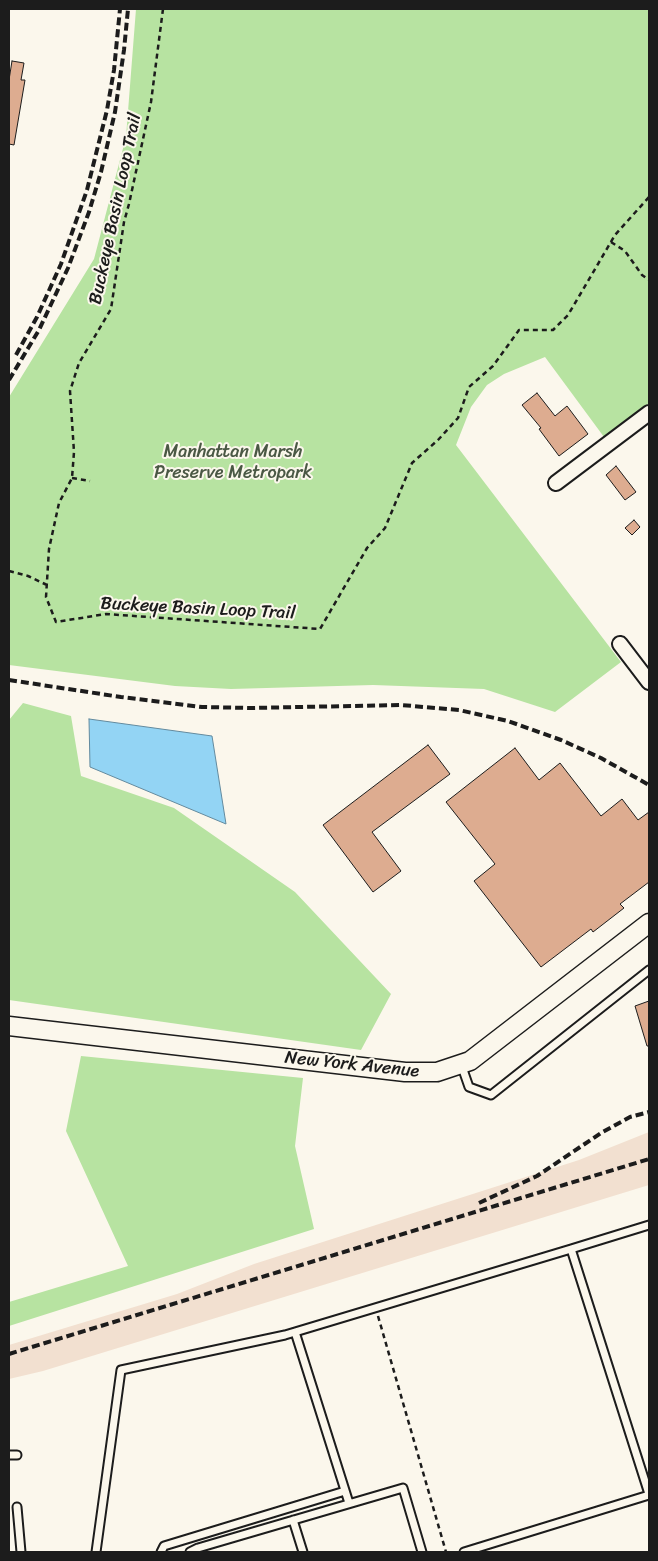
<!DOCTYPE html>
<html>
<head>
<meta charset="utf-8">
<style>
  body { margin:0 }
  #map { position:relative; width:658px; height:1561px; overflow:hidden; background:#fbf7ec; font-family:Sriracha,sans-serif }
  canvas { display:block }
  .frame { position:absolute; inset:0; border:10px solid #1c1c1c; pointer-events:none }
</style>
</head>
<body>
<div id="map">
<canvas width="658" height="1561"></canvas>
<div class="frame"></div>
</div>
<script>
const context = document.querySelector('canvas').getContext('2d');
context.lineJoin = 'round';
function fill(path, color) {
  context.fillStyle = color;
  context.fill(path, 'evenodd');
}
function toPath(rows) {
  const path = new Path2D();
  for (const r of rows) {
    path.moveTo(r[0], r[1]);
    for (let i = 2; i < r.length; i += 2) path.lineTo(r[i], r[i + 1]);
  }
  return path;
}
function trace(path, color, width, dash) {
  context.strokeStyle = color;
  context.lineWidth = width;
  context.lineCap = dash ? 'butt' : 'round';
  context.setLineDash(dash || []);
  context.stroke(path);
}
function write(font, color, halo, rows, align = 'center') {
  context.font = font + ' Sriracha,sans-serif';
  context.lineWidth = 4;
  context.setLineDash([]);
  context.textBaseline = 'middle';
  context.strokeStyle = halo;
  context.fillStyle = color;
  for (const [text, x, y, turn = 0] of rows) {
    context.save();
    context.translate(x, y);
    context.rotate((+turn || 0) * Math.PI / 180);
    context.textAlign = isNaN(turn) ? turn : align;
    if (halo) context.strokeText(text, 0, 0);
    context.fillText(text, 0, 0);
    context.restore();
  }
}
const built = toPath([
  [649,1132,649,1185,43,1371,9,1379,9,1345,177,1294,254,1264,579,1160]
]);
const green = toPath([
  [136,9,649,9,649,403,604,437,545,357,504,374,487,385,471,407,456,445,621,662,555,712,484,689,373,685,231,689,175,686,9,665,9,397,94,259,126,137],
  [23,703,71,716,81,776,174,808,295,892,391,994,361,1050,9,1000,9,720],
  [81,1056,303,1078,295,1146,314,1229,9,1326,9,1302,128,1266,66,1131]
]);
const water = toPath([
  [89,719,212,736,226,824,90,767,89,719]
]);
const building = toPath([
  [12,61,24,63,21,80,25,80,14,145,9,144,9,80,12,61],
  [537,393,555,416,567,406,588,434,559,456,539,429,541,428,522,405,537,393],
  [616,466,636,492,625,500,606,475,616,466],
  [634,520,640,527,632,535,625,528,634,520],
  [428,745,450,774,372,832,401,871,373,892,323,825,428,745],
  [515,748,539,780,560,763,601,816,622,799,638,820,649,812,649,882,620,904,624,908,593,932,591,929,541,967,474,881,495,864,446,802,515,748],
  [649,1001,649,1046,647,1046,635,1006,649,1001]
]);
const path = toPath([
  [163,9,151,102,129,204,124,222,111,309,79,363,70,391,74,452,72,478,59,503,49,549,46,597,56,622,106,614,320,629,367,548,385,528,412,463,438,440,458,418,469,387,493,366,519,330,553,330,568,315,615,235,649,197],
  [611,242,625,251,642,275,649,280],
  [72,478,90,481],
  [9,571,28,576,47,585],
  [378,1316,446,1552]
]);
const service = toPath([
  [461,1064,469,1087,491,1095,649,970],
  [571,1249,649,1225],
  [295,1332,349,1503],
  [9,1455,17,1455],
  [17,1507,21,1552],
  [293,1520,303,1552],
  [96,1552,121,1370,285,1335,571,1249,649,1494],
  [161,1552,164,1546,345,1491],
  [190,1552,198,1548,403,1488,422,1552],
  [464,1552,649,1495]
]);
const minor = toPath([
  [556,483,649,413],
  [620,644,649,682]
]);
const tertiary = toPath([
  [9,1026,405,1072,437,1072,470,1061,649,923]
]);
const rail = toPath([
  [16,355,37,317,61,264,87,190,107,110,114,70,120,9],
  [9,380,39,330,68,268,89,212,101,172,115,112,124,50,128,9],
  [9,680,121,697,202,707,249,708,401,705,459,710,508,721,561,740,601,758,649,785],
  [479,1203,537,1176,601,1133,630,1117,649,1112],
  [9,1354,649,1159]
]);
const streetNames = [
  ["Buckeye Basin Loop Trail",116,209,-78],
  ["Buckeye Basin Loop Trail",198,609,3],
  ["New York Avenue",352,1065,6]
];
const parkNames = [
  ["Manhattan Marsh",233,452],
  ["Preserve Metropark",233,473]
];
fill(built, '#f2e0d0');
fill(green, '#b7e3a1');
fill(water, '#93d4f4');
trace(water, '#638a9e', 1);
fill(building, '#ddac90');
trace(building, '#1c1c1c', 1);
trace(service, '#1c1c1c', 11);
trace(minor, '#1c1c1c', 18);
trace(tertiary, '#1c1c1c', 21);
trace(path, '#1c1c1c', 2.5, [5, 4]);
trace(service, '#fbf7ec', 7);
trace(minor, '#fbf7ec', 14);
trace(tertiary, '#fbf7ec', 18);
trace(rail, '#1c1c1c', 4, [8, 4]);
write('18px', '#1c1c1c', '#fbf7ec', streetNames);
write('18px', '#4a5844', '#fbf7ec', parkNames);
</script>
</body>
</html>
